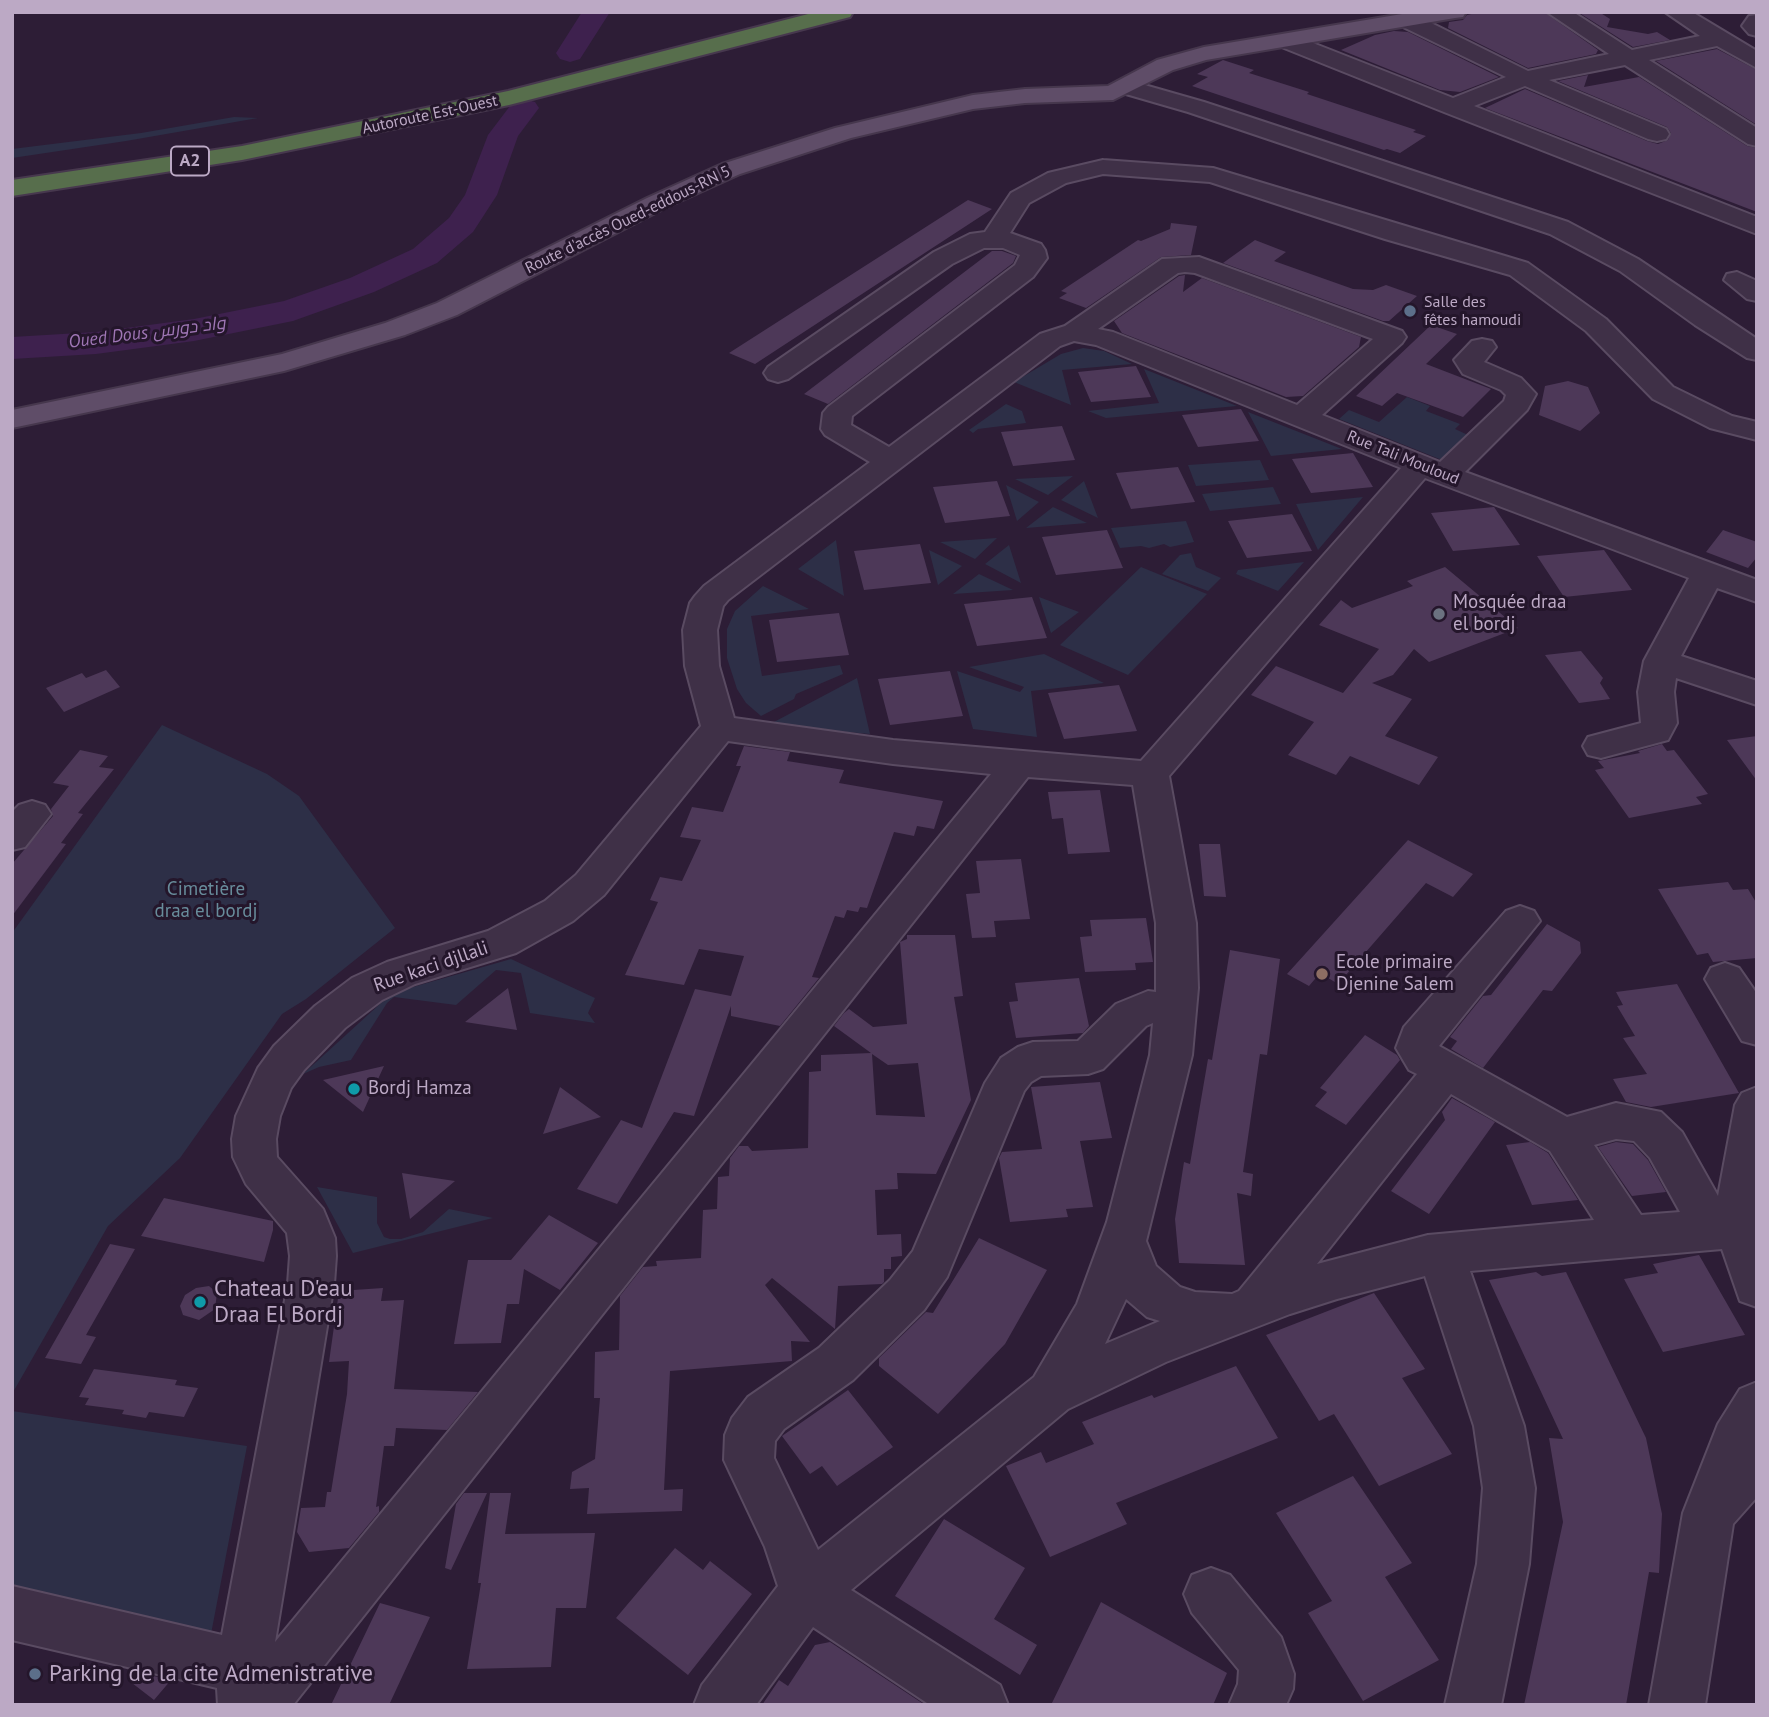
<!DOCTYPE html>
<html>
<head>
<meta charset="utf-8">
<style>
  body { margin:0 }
  #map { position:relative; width:1769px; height:1717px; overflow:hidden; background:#2d1d36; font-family:"PT Sans",sans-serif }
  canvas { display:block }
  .frame { position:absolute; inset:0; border:14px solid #bca9c5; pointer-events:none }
</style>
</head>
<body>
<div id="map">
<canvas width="1769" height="1717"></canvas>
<div class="frame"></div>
</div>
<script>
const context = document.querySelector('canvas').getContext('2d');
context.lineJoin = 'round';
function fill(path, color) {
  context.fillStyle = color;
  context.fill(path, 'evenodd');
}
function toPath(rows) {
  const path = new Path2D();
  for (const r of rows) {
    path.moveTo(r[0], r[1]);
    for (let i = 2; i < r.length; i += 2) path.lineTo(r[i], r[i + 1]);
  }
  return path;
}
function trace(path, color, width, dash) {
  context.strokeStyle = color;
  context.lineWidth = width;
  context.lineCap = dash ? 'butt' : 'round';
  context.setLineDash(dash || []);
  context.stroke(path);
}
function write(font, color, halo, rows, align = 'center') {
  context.font = font + ' "PT Sans",Cairo,sans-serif';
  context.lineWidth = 6;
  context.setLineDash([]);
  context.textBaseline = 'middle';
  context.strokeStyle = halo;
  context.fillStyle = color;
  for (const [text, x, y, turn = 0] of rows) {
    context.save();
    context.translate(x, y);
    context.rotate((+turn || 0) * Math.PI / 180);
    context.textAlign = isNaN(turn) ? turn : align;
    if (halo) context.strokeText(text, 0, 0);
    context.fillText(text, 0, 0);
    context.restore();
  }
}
const green = toPath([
  [234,117,258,118,126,141,12,158,12,149,141,133],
  [1083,348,1104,351,1132,364,1062,370,1071,405,1014,382,1061,354],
  [1144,369,1237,406,1106,418,1088,411,1159,403],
  [1407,397,1430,406,1426,411,1460,424,1455,429,1468,435,1442,460,1339,419,1349,410,1379,422],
  [1006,404,1022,411,1026,423,978,429,973,433,969,430],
  [1248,412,1342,449,1271,456],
  [1260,460,1269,480,1196,486,1188,465],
  [1073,476,1048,495,1015,479],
  [1084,481,1098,518,1061,500],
  [1006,485,1039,502,1017,521],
  [1273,487,1281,504,1210,511,1202,494],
  [1363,497,1318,550,1296,504],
  [1053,507,1087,523,1026,528],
  [1186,521,1194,542,1170,547,1164,544,1149,548,1141,546,1120,548,1111,528],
  [997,538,975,559,940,542],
  [836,540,844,596,798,569],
  [1009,545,1021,583,985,564],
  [929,550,962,566,938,585],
  [1191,553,1196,567,1221,578,1208,591,1162,574,1180,555],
  [1304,562,1278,591,1236,574,1238,570],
  [1141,567,1207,594,1128,675,1060,645],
  [979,574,1013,590,953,594],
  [763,586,809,609,751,616,762,676,840,665,843,674,796,694,794,699,761,716,746,703,737,689,727,658,727,629,735,611],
  [1039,597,1079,612,1051,633],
  [1044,654,1104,683,1031,691,1037,737,973,729,957,671,1020,692,1024,687,969,667],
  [857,678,870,734,813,729,774,722],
  [162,725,267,774,299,796,395,928,306,999,282,1014,180,1158,108,1226,12,1394,12,933],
  [511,959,595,998,588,1013,595,1023,530,1013,521,973,496,970,456,1005,394,997,387,1003,351,1060,319,1067,303,1074,392,993],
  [317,1187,377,1197,377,1223,384,1237,390,1239,401,1239,423,1232,449,1209,493,1218,353,1253],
  [12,1411,247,1446,211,1634,12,1589]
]);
const river = toPath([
  [582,12,610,12,580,59,570,62,560,59,556,53,582,12],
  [524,99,535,102,539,108,518,136,497,195,473,232,437,263,374,292,293,321,194,341,96,354,12,359,12,337,96,332,194,319,284,301,350,278,413,249,449,218,465,195,488,135,513,102,524,99]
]);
const building = toPath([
  [1480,12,1544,12,1598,50,1596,54,1528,68,1448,28,1449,22,1463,20,1467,15],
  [1578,12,1599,12,1610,19,1607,27,1648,34,1657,32,1670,40,1633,47],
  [1394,31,1408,32,1499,77,1460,92,1440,90,1341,50,1375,35],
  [1717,49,1757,70,1757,125,1656,61],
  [1223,60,1254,70,1249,73,1309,92,1307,94,1416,130,1413,132,1426,136,1400,153,1387,149,1384,150,1192,86,1208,77,1197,74],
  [1588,75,1584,87,1639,77,1747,146,1757,148,1757,212,1485,108,1525,89,1647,141,1658,144,1668,140,1671,133,1667,127,1558,81],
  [968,200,992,209,755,364,729,353],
  [1171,223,1197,226,1191,255,1161,257,1086,308,1059,298,1067,293,1061,291,1138,240,1141,241,1170,229],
  [1255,240,1286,252,1274,261,1353,289,1373,290,1386,285,1417,296,1389,321,1383,321,1223,263],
  [992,251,1002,251,1016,256,1013,263,828,404,804,394],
  [1185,275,1183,292,1202,278,1361,337,1359,347,1303,396,1286,397,1122,333,1114,321,1179,276],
  [1431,325,1457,334,1426,364,1491,389,1463,417,1397,393,1382,406,1356,396],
  [1136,366,1151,397,1091,402,1078,372],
  [1568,381,1588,387,1600,413,1580,431,1539,415,1545,386],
  [1241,409,1259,441,1198,447,1182,415],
  [1062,426,1075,460,1013,466,1001,432],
  [1353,453,1373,487,1311,493,1292,459],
  [1178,467,1195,502,1131,509,1116,473],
  [997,481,1010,516,945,523,933,487],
  [1494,507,1520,545,1453,551,1431,513],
  [1292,514,1312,551,1247,558,1228,521],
  [1107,530,1123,568,1056,575,1042,537],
  [1723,530,1757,542,1757,557,1748,568,1706,552],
  [920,544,931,583,864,590,854,551],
  [1604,550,1632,590,1564,597,1537,556],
  [1445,567,1518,628,1429,662,1414,649,1393,675,1372,683,1412,699,1385,736,1438,757,1419,785,1350,756,1336,775,1288,755,1314,722,1251,695,1276,666,1343,693,1379,649,1319,625,1341,600,1352,608,1413,586,1407,581],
  [1032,597,1047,638,977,646,964,604],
  [839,613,849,655,777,662,769,620],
  [1581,651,1603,678,1600,683,1610,699,1579,703,1545,655],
  [106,670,120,687,64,712,46,688,82,673,86,678],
  [950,671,963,716,890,725,878,679],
  [1119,685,1137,731,1064,739,1048,693],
  [1757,736,1757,781,1727,740],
  [1662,744,1667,751,1674,750,1708,794,1696,797,1702,804,1629,818,1595,770,1604,768,1598,761,1640,753,1638,751],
  [744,746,790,752,787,761,844,770,839,783,943,801,934,829,917,826,914,836,894,832,867,908,860,907,858,912,847,910,844,918,835,916,812,977,819,978,780,1026,731,1016,731,1006,694,1116,674,1112,617,1204,577,1189,621,1120,642,1128,695,989,731,996,744,956,699,949,684,985,625,975,658,902,650,900,660,877,682,881,701,840,680,837,692,807,723,812,741,766,736,766],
  [80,750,108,756,99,767,114,769,78,813,83,814,61,843,66,844,12,916,12,864,53,816,51,809,69,786,53,783],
  [1100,790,1110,852,1068,854,1063,818,1052,819,1048,792],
  [1408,840,1473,874,1453,897,1426,883,1338,984,1320,973,1309,986,1287,974],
  [1199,844,1220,844,1226,897,1204,896],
  [1021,859,1030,919,994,921,996,937,972,938,966,894,980,893,976,861],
  [1728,882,1733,890,1748,889,1757,904,1757,958,1713,962,1708,953,1697,955,1658,889],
  [1146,918,1153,962,1135,963,1136,970,1085,972,1080,937,1092,936,1090,920],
  [1547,924,1580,942,1581,953,1552,991,1543,990,1483,1068,1451,1049,1457,1041,1450,1037,1483,996,1491,995],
  [907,935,955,935,963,996,954,997,971,1100,936,1174,897,1173,898,1189,875,1190,877,1235,901,1234,902,1256,891,1257,891,1269,884,1269,884,1282,882,1284,838,1286,835,1329,772,1278,765,1285,810,1342,791,1341,792,1361,670,1371,664,1490,683,1489,682,1511,587,1514,589,1488,570,1489,572,1472,595,1459,600,1398,594,1398,595,1352,619,1350,620,1296,643,1267,657,1266,656,1261,701,1258,703,1210,717,1209,718,1177,729,1176,730,1158,739,1146,748,1146,752,1151,808,1148,809,1072,821,1071,821,1055,871,1053,834,1026,844,1013,849,1009,873,1027,907,1024,900,942,907,939],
  [872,1054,888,1065,918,1063,925,1117,876,1115],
  [1230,950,1280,959,1267,1055,1260,1054,1243,1172,1253,1174,1251,1196,1237,1193,1245,1265,1179,1263,1175,1219,1184,1162,1190,1164,1208,1059,1212,1060],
  [1079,978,1089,1026,1083,1033,1016,1038,1009,1002,1018,1001,1015,983],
  [1677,984,1739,1093,1651,1107,1626,1102,1613,1079,1647,1074,1623,1038,1635,1036,1617,1006,1623,1005,1616,992],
  [508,988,517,1030,465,1022],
  [1365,1035,1397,1055,1400,1060,1346,1125,1315,1106,1327,1092,1320,1088],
  [384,1066,363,1112,323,1080],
  [1100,1082,1112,1138,1080,1141,1093,1207,1066,1209,1068,1217,1010,1222,999,1158,1002,1152,1042,1149,1031,1087],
  [560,1087,601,1117,543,1134],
  [1452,1098,1495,1122,1429,1214,1391,1191,1445,1120,1442,1112],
  [1530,1142,1548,1153,1578,1200,1532,1205,1506,1145],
  [1616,1142,1633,1144,1648,1160,1666,1192,1632,1196,1598,1147],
  [402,1173,421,1176,455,1181,410,1219],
  [164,1198,273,1221,273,1230,264,1262,141,1236],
  [549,1215,598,1243,560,1290,524,1269,519,1304,507,1304,501,1343,454,1344,468,1260,511,1260],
  [979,1238,1047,1270,1005,1344,938,1414,879,1366,879,1358,926,1312,933,1313],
  [110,1244,135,1249,86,1335,96,1337,81,1364,45,1358],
  [1699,1255,1745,1335,1663,1352,1624,1279,1658,1273,1653,1264],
  [1536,1272,1542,1276,1566,1272,1646,1438,1662,1514,1659,1573,1649,1572,1626,1705,1524,1705,1563,1522,1549,1438,1563,1439,1489,1280],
  [209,1286,217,1293,215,1309,199,1320,183,1315,180,1306,185,1295,196,1288],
  [383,1288,381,1301,404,1300,394,1389,478,1392,447,1430,396,1428,394,1446,384,1446,376,1507,379,1506,379,1512,349,1548,309,1552,297,1532,301,1508,325,1507,327,1492,331,1492,347,1394,349,1361,329,1362,339,1291],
  [1374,1293,1425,1369,1402,1378,1452,1454,1379,1486,1334,1414,1319,1421,1266,1335],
  [1236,1366,1278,1438,1116,1503,1127,1524,1050,1557,1006,1466,1041,1452,1046,1463,1094,1444,1082,1422,1152,1395,1154,1398],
  [94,1369,177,1380,175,1385,198,1388,184,1417,149,1412,146,1418,122,1414,124,1410,85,1405,89,1398,79,1397],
  [848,1390,893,1447,837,1486,822,1466,810,1474,782,1436],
  [1353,1476,1412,1563,1385,1577,1439,1660,1363,1701,1308,1613,1332,1601,1276,1513],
  [464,1493,487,1493,451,1570,445,1568,456,1504],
  [490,1493,511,1493,505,1534,595,1533,586,1608,556,1608,551,1667,467,1669,481,1583,478,1583],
  [944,1519,1025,1568,994,1619,1037,1645,1020,1675,895,1596],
  [675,1548,703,1570,710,1561,752,1594,688,1675,616,1618],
  [1101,1602,1227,1673,1213,1705,1051,1705],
  [380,1603,430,1617,389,1705,331,1705],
  [830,1642,925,1705,762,1705,779,1680,788,1686,815,1645],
  [140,1673,171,1680,154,1700,132,1683]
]);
const minor = toPath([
  [1547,12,1573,12,1632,50,1700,36,1665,12,1692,12,1757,51,1757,68,1717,46,1649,60,1757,128,1757,146,1748,144,1625,65,1549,80,1666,129,1669,134,1666,139,1657,141,1648,139,1525,86,1474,106,1757,217,1757,234,1444,112,1279,46,1276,41,1279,36,1295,36,1453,98,1506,77,1399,25,1396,20,1399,15,1415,15,1528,71,1609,54,1547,12],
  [1757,15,1757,36,1749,34,1742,26,1749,16,1757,15],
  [1127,80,1204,102,1568,222,1638,259,1757,339,1757,360,1747,358,1695,325,1620,271,1550,234,1188,112,1119,92,1115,87,1119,82,1127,80],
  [1103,160,1213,168,1528,263,1606,319,1673,387,1732,416,1757,422,1757,440,1710,428,1653,399,1586,331,1510,275,1385,239,1210,182,1103,174,1066,183,1029,203,1010,233,1041,244,1045,250,1047,258,1033,277,852,416,851,425,889,447,1040,334,1065,326,1162,259,1199,257,1402,331,1406,337,1402,343,1322,415,1440,462,1504,401,1506,395,1501,390,1463,374,1454,360,1472,341,1482,339,1492,341,1496,347,1484,362,1521,378,1536,394,1527,410,1465,472,1757,580,1757,602,1717,588,1681,656,1757,681,1757,705,1676,678,1674,692,1677,723,1668,740,1601,758,1588,755,1583,746,1588,737,1641,723,1638,692,1644,661,1689,578,1425,478,1169,776,1196,923,1198,988,1192,1055,1146,1241,1156,1266,1180,1287,1195,1292,1232,1294,1239,1291,1417,1074,1409,1070,1396,1048,1404,1027,1506,911,1520,906,1534,911,1540,921,1439,1046,1567,1117,1616,1103,1661,1112,1682,1132,1718,1196,1735,1105,1742,1093,1757,1087,1757,1307,1740,1301,1722,1249,1470,1271,1524,1426,1535,1488,1529,1564,1501,1705,1445,1705,1477,1564,1483,1488,1474,1426,1425,1276,1337,1299,1290,1314,1166,1362,1068,1409,851,1590,1000,1685,1008,1705,930,1705,813,1627,756,1705,694,1705,702,1685,778,1586,765,1547,724,1460,725,1435,732,1418,748,1397,819,1348,890,1280,913,1251,985,1083,1001,1058,1018,1047,1033,1042,1078,1041,1116,1004,1148,991,1156,992,1156,923,1133,785,1028,777,293,1705,218,1705,217,1688,12,1640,12,1586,222,1635,288,1284,290,1256,287,1233,246,1184,233,1157,232,1139,236,1116,258,1068,274,1046,315,1006,352,978,387,962,488,931,545,901,576,875,701,726,685,666,683,630,690,603,695,596,704,586,870,462,825,435,821,429,823,413,828,407,1015,265,1020,255,1003,248,984,248,952,264,788,379,778,382,768,379,764,373,768,367,934,252,970,234,985,232,1011,193,1048,173,1103,160],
  [1185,272,1195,273,1373,339,1297,405,1113,332,1098,329,1178,273,1185,272],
  [1074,341,1096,345,1401,468,1141,761,893,740,734,718,719,666,717,630,723,606,728,600,1060,346,1074,341],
  [728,741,893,764,991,774,275,1642,334,1284,336,1256,335,1238,323,1209,277,1157,276,1139,280,1116,291,1088,304,1070,345,1028,382,1000,415,984,516,953,573,921,604,895,728,741],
  [1153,1023,1150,1055,1107,1222,1077,1304,1034,1377,818,1550,774,1458,775,1441,784,1429,853,1380,924,1310,947,1277,1024,1091,1031,1082,1041,1076,1088,1074,1103,1069,1146,1026,1153,1023],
  [1451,1094,1550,1151,1594,1220,1428,1235,1317,1264,1451,1094],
  [1616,1139,1634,1141,1650,1158,1680,1212,1641,1215,1594,1145,1616,1139],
  [1126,1299,1147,1317,1160,1321,1105,1344,1126,1299],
  [1737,272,1757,281,1757,301,1747,299,1724,280,1727,274,1737,272],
  [32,801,45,805,51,814,25,847,12,850,12,812,19,805,32,801],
  [1725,963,1739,968,1757,994,1757,1045,1742,1041,1705,979,1711,968,1725,963],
  [1757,1382,1757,1497,1733,1524,1705,1705,1649,1705,1683,1513,1718,1424,1740,1389,1757,1382],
  [1211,1568,1230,1575,1281,1637,1294,1674,1293,1689,1286,1705,1229,1705,1238,1684,1239,1670,1192,1613,1184,1594,1192,1575,1211,1568]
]);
const major = toPath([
  [1414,12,1466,12,1463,17,1455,18,1206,60,1173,70,1113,100,1025,103,973,109,851,138,740,174,665,208,457,315,405,335,284,371,12,428,12,410,282,354,385,323,437,303,647,198,722,164,835,128,973,95,1025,89,1108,86,1157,60,1204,47,1414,12]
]);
const highway = toPath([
  [816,12,853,12,850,17,509,105,242,160,12,196,12,180,242,146,508,91,816,12]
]);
const markers = [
  [1410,311,7,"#5c6f8a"],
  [1439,614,7,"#6b7280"],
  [1322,974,7,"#8d6e63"],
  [354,1089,7,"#0f9aa8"],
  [200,1302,7,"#0f9aa8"],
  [35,1674,7,"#5c6f8a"]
];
const farStreetnames = [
  ["Autoroute Est-Ouest",430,115,-12],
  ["Route d'accès Oued-eddous-RN 5",628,220,-26],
  ["Rue Tali Mouloud",1403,458,22]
];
const farPoinames = [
  ["Salle des",1424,302],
  ["fêtes hamoudi",1424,320]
];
const shields = [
  [190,161,38]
];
const shieldNames = [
  ["A2",190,161]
];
const farWaternames = [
  ["Oued Dous واد دورس",147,333,-7]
];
const poiNames = [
  ["Mosquée draa",1453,603],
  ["el bordj",1453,625],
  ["Ecole primaire",1336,963],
  ["Djenine Salem",1336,985],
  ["Bordj Hamza",368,1089]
];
const parkNames = [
  ["Cimetière",206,890],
  ["draa el bordj",206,912]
];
const streetNames = [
  ["Rue kaci djllali",431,967,-19]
];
const nearPoinames = [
  ["Chateau D'eau",214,1289],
  ["Draa El Bordj",214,1315],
  ["Parking de la cite Admenistrative",49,1674]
];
fill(green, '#2d2f47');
fill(river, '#3e214e');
fill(building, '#4d3858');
trace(minor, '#5a4b62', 4);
trace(major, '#46374d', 4);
trace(highway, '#47384e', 4);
fill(minor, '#3f3047');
fill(major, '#5f4d68');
fill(highway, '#576e4c');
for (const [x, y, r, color] of markers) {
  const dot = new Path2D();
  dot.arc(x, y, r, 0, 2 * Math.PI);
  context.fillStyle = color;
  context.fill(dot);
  trace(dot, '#24162b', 2.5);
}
write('16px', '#bca9c5', '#24162b', farStreetnames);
write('16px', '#bca9c5', '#24162b', farPoinames, 'left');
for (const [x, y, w] of shields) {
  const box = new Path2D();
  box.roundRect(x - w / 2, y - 14.5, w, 29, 5);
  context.fillStyle = '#24162b';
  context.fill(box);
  trace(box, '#bca9c5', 2);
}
write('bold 18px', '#bca9c5', null, shieldNames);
write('italic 18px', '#9f76b5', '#24162b', farWaternames);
write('19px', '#bca9c5', '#24162b', poiNames, 'left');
write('19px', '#688c9b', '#24162b', parkNames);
write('19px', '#bca9c5', '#24162b', streetNames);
write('23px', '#bca9c5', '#24162b', nearPoinames, 'left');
</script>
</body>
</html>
